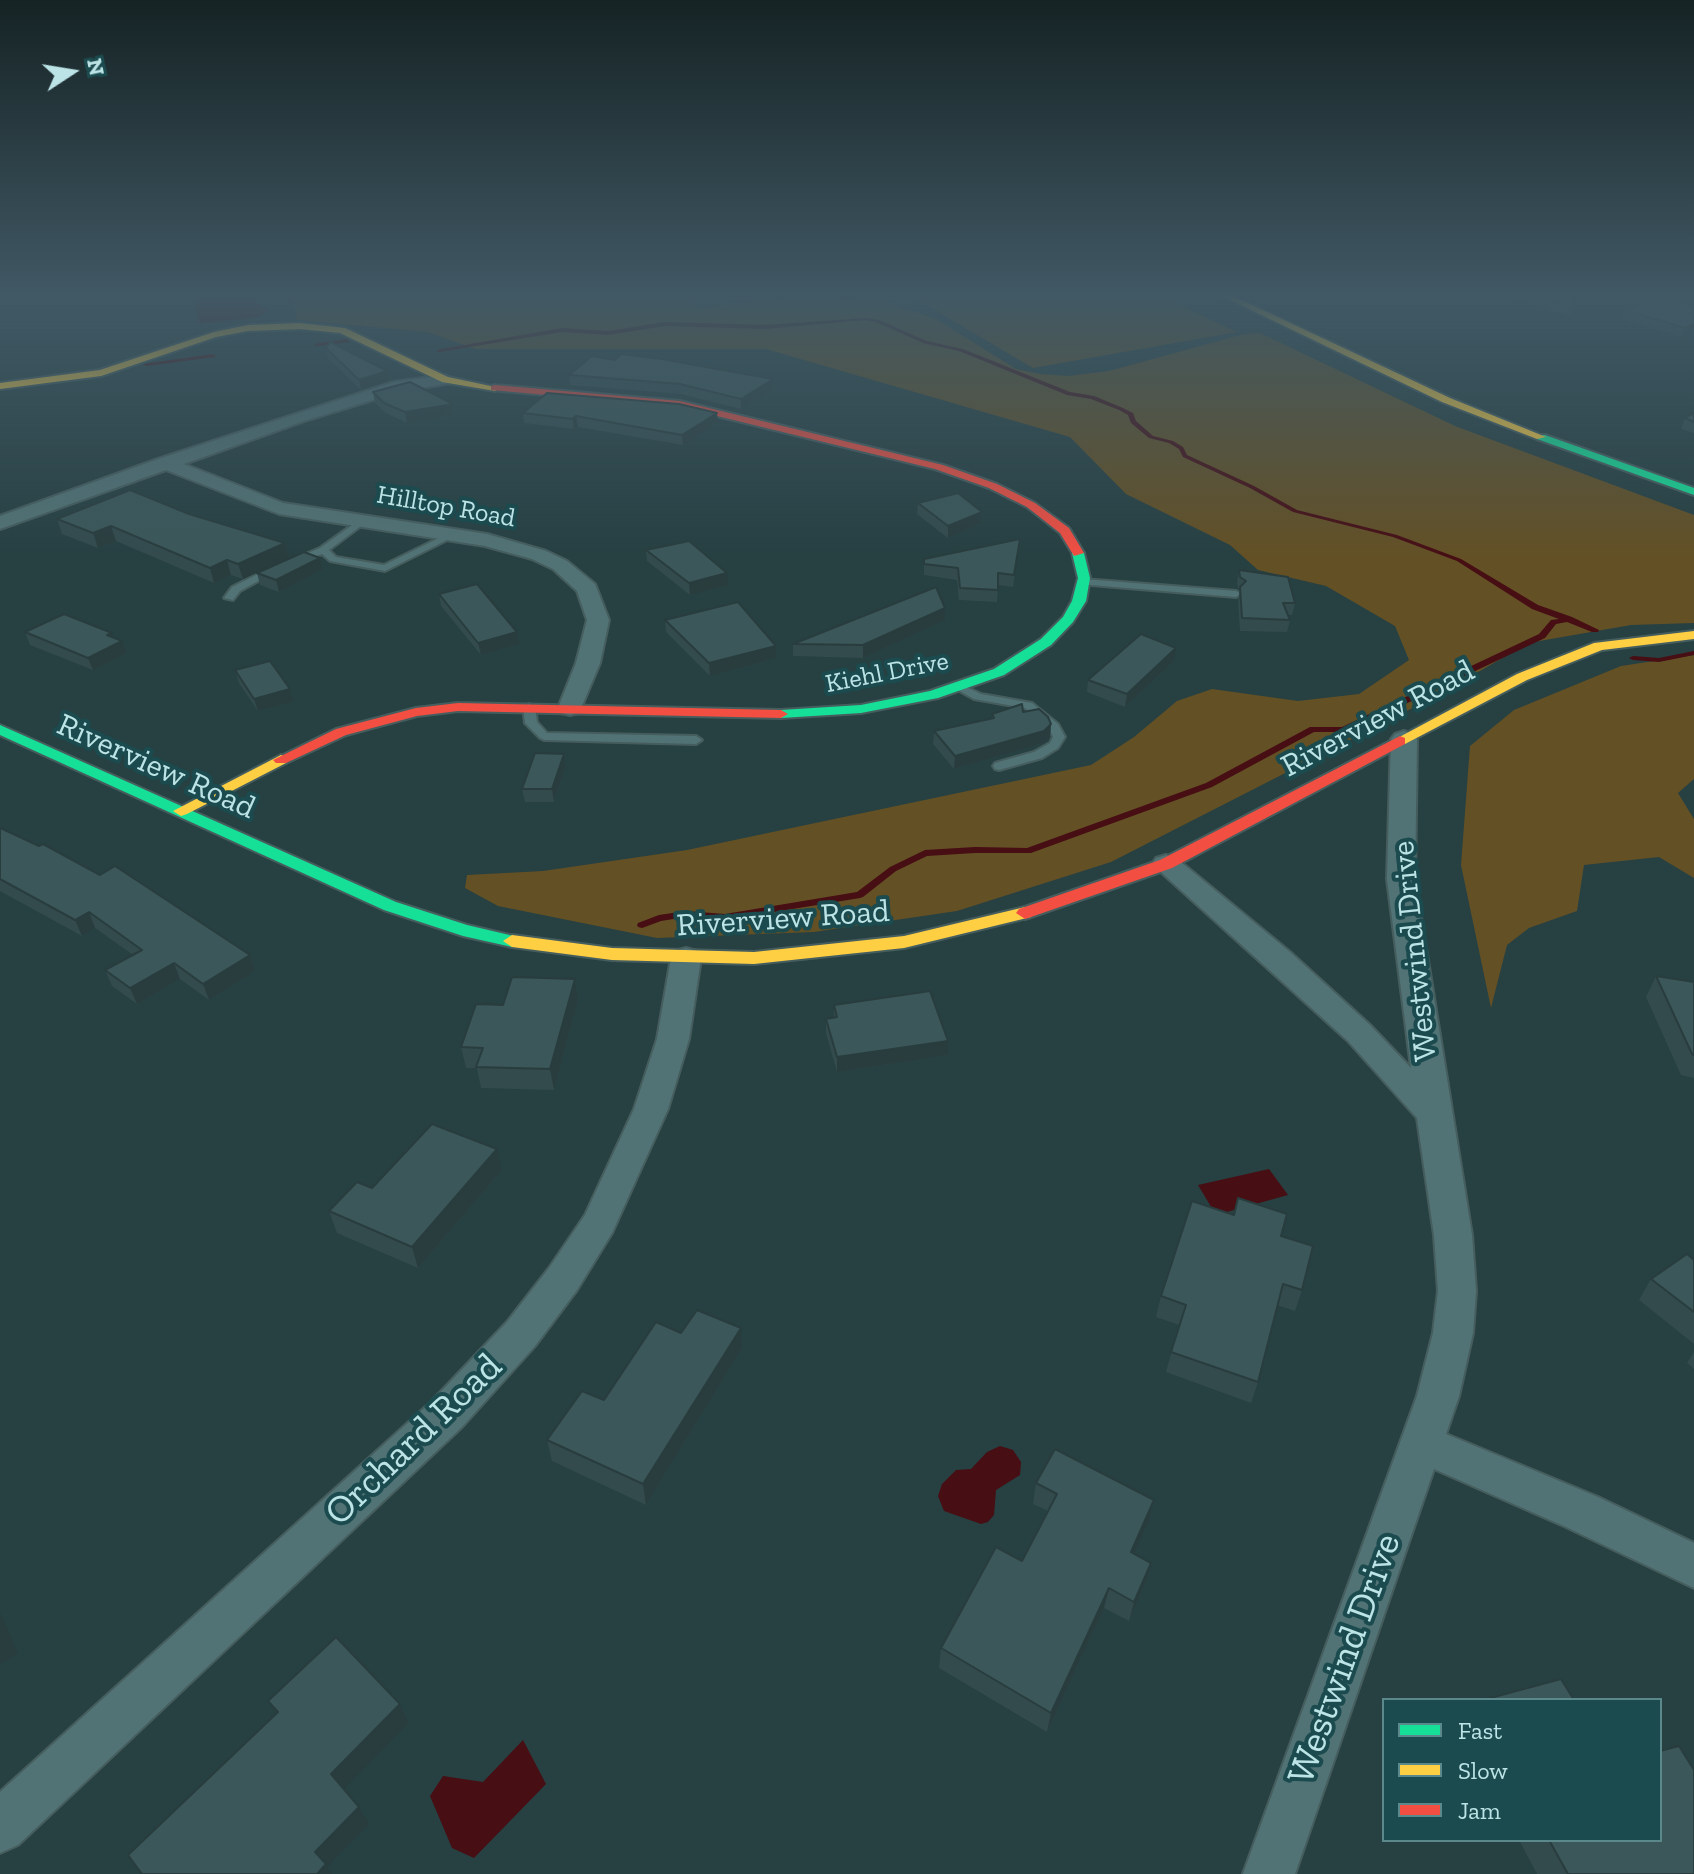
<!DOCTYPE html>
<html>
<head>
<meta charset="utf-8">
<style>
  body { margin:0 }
  #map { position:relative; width:1694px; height:1874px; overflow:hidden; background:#274042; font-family:"Zilla Slab",serif }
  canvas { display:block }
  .legend { position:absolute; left:1382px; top:1698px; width:280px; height:144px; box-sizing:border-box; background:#1b4b4e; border:2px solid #5b888b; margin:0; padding:10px 14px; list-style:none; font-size:24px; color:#bce4e7 }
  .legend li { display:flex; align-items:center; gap:16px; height:40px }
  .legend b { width:40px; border:2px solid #5b888b }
  .north { position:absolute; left:32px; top:32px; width:80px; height:80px; -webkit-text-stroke:6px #1b4b4e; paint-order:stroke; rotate:78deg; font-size:22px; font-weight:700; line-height:32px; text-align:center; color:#bce4e7 }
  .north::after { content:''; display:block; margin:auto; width:28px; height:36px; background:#bce4e7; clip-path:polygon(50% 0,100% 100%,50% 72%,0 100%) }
</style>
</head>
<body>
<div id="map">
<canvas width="1694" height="1874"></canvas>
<ul class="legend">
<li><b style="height:10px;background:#16e098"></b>Fast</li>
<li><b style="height:10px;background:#ffcf43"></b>Slow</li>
<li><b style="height:10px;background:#f24e42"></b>Jam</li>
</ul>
<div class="north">N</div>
</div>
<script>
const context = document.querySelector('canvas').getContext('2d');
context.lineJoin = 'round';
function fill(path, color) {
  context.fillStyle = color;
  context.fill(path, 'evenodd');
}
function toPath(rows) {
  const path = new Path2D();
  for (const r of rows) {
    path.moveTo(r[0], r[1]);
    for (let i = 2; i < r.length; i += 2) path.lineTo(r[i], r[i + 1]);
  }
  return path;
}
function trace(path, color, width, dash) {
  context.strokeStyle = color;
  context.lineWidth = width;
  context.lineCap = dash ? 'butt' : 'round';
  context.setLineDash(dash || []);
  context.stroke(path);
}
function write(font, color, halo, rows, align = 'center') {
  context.font = font + ' "Zilla Slab",serif';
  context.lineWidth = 8;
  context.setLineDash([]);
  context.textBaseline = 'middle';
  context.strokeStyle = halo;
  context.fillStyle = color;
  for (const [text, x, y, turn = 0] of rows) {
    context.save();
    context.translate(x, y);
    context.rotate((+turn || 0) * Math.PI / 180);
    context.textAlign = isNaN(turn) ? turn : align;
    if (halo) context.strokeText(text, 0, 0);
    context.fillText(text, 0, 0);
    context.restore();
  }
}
const green = toPath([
  [287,296,684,296,699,308,800,296,881,300,936,319,1016,369,1040,374,1068,376,1109,371,1244,334,1260,333,1455,426,1694,515,1694,623,1631,625,1528,643,1444,692,1111,862,957,911,814,932,657,938,498,906,465,888,467,875,543,871,687,850,1091,765,1134,737,1177,701,1212,689,1298,701,1359,694,1409,660,1395,626,1326,586,1258,570,1230,545,1126,494,1070,437,766,349,475,349,428,332,297,320,294,301],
  [911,296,1161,296,1237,332,1033,368],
  [1694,655,1694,779,1678,793,1694,819,1694,878,1659,857,1584,865,1577,911,1529,928,1507,945,1491,1008,1461,865,1470,746,1514,710,1621,666]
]);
const water = toPath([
  [195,296,250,296,268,312,255,318,199,323],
  [1269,1169,1288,1195,1216,1215,1198,1185],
  [1000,1446,1013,1450,1021,1462,1020,1475,996,1490,994,1515,988,1522,981,1524,944,1511,938,1496,942,1484,956,1470,971,1469,987,1452],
  [523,1740,546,1784,474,1858,452,1848,430,1796,443,1776,483,1782]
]);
const stream = toPath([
  [865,318,879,320,927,341,963,349,1070,392,1094,396,1123,408,1133,413,1136,421,1153,436,1173,441,1183,447,1187,455,1254,486,1297,510,1397,535,1461,559,1538,605,1572,617,1599,630,1598,632,1592,632,1567,622,1556,624,1545,638,1346,732,1314,732,1212,787,1031,853,975,853,927,856,896,871,863,897,860,898,725,920,686,917,661,921,642,928,638,927,637,925,638,923,659,915,686,911,725,914,857,892,890,867,925,850,975,847,1027,848,1206,783,1310,727,1342,727,1539,634,1551,620,1559,619,1532,609,1457,561,1393,537,1293,512,1250,488,1183,457,1179,449,1169,443,1149,438,1131,423,1128,415,1119,410,1091,399,1067,395,959,351,923,343,876,322,865,320,765,329,665,326,608,335,562,332,439,352,436,350,562,328,608,331,665,322,765,325,865,318],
  [348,339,350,342,317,346,314,344,348,339],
  [213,354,216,356,215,357,146,366,143,364,213,354],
  [1694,651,1694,655,1659,662,1633,660,1629,658,1633,656,1659,658,1694,651]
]);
const lane = toPath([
  [362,518,367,521,365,523,329,550,336,557,384,565,451,532,459,534,385,571,330,561,322,554,294,564,289,561,320,548,362,518],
  [272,567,280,569,240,591,233,600,224,598,232,587,272,567],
  [1083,579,1236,591,1241,594,1236,597,1079,584,1078,582,1083,579],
  [960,684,981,694,1032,703,1058,724,1065,737,1058,748,1042,758,999,770,995,769,993,766,995,763,1034,752,1050,743,1053,737,1049,728,1025,708,974,699,956,689,954,687,960,684],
  [529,704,535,707,537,722,547,733,696,736,702,740,696,744,544,740,540,738,525,723,523,707,529,704]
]);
const street = toPath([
  [445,375,453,380,451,383,402,391,304,421,184,464,283,503,487,534,546,551,567,561,595,584,609,620,600,663,579,713,570,715,561,713,558,708,576,663,587,620,577,591,553,569,532,559,485,546,279,514,166,470,0,529,0,516,158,459,394,382,445,375],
  [1404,731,1413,734,1417,739,1415,879,1472,1235,1476,1291,1473,1333,1459,1396,1446,1434,1598,1497,1694,1543,1694,1588,1566,1527,1434,1469,1295,1874,1243,1874,1417,1396,1433,1333,1438,1291,1434,1235,1417,1118,1348,1041,1152,864,1156,858,1166,855,1176,858,1290,952,1370,1025,1411,1068,1387,879,1391,739,1395,734,1404,731],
  [686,948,697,951,701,958,689,1039,668,1109,612,1233,577,1290,535,1346,462,1427,18,1845,0,1853,0,1792,432,1401,507,1322,549,1268,585,1215,634,1109,657,1039,671,958,675,951,686,948]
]);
const fast = toPath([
  [1537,435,1545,435,1694,488,1694,495,1537,439,1537,435],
  [1078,549,1084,553,1090,578,1086,601,1073,622,1051,645,1004,675,938,698,861,713,781,718,774,714,781,710,861,705,930,691,994,669,1041,639,1063,617,1072,601,1078,578,1072,553,1078,549],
  [0,725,396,902,467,925,518,937,521,941,512,947,463,936,384,910,0,735,0,725]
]);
const slow = toPath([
  [1222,296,1233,296,1450,398,1546,437,1537,439,1442,402,1222,296],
  [300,323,345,328,448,377,500,388,495,391,442,382,340,333,300,329,248,331,216,337,101,376,0,389,0,383,100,370,214,332,248,325,300,323],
  [1694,631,1694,639,1602,650,1527,680,1405,744,1395,744,1392,741,1517,674,1594,643,1694,631],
  [281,755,286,757,289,760,286,763,187,814,181,816,173,811,281,755],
  [1025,907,1031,909,1034,913,1031,917,904,948,754,964,612,960,512,947,503,941,512,935,612,948,754,952,904,936,1025,907]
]);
const jam = toPath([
  [495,385,680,401,943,465,997,484,1035,503,1069,528,1084,553,1074,556,1060,533,1027,507,989,488,935,469,680,407,491,390,491,386,495,385],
  [458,703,781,710,788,714,781,718,458,711,417,716,346,735,286,763,276,763,273,760,336,729,416,708,458,703],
  [1400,736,1405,738,1405,744,1172,868,1031,917,1025,919,1016,913,1019,909,1160,860,1400,736]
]);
const wall = toPath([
  [1513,296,1569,296,1573,307,1570,316,1513,298],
  [1678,296,1694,296,1694,304],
  [1694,308,1682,337,1622,319,1625,310],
  [326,348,387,371,389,381,361,390,328,358],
  [615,360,773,389,741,409,681,394,570,385,569,375],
  [373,392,454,414,407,423,386,413,375,403],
  [523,413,718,423,683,445,578,427,574,429,524,423],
  [1694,413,1694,433,1681,429,1685,418],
  [918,503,982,523,948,538,917,514],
  [189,514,285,543,289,558,243,579,231,575,214,583,116,541,98,548,62,534,57,519],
  [1020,539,1013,587,998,585,997,602,959,600,957,580,924,575,924,559],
  [646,550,728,585,690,595,647,561],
  [320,558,323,569,279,592,260,585,257,573],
  [1239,570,1295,603,1292,615,1288,615,1290,620,1287,632,1240,631,1238,599,1240,590,1238,588,1237,582],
  [439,594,519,644,481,655,441,606],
  [945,608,945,620,863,658,793,656,793,644],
  [665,620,776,646,776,658,710,676,666,632],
  [25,632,113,637,122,641,127,653,93,670,30,645],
  [1174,661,1125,707,1087,692,1088,680],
  [235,670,290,689,293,702,258,711,239,683],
  [1023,712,1051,724,1050,737,1043,743,954,769,933,744,934,731,992,719,992,714],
  [565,767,554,802,525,802,522,789],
  [0,828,250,955,255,971,209,1000,180,979,137,1004,112,986,105,970,133,955,95,928,82,936,0,891],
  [1656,976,1694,982,1694,1078,1681,1075,1646,997],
  [575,979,578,999,554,1090,481,1088,477,1068,466,1068,461,1047,503,1005],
  [834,1005,948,1041,948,1055,837,1072,826,1033,826,1019,834,1017],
  [502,1170,418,1268,337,1233,329,1211,372,1188],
  [1281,1236,1302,1290,1295,1311,1277,1305,1258,1382,1251,1403,1166,1372,1179,1325,1156,1317,1161,1296],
  [1694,1260,1694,1344,1639,1300,1651,1279],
  [681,1333,742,1348,646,1505,552,1461,547,1440,604,1400],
  [1694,1352,1694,1369,1687,1363],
  [1036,1483,1154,1500,1149,1521,1134,1553,1151,1563,1146,1582,1129,1621,1104,1608,1047,1732,939,1668,941,1648,1022,1561,1048,1511,1033,1504],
  [1519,1840,1660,1840,1694,1874,1537,1874]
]);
const shadedWall = toPath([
  [1694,324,1694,331,1682,337,1685,328],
  [387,371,389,381,361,390,359,380],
  [773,379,773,389,741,409,741,399],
  [453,404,454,414,407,423,405,412],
  [717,413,718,423,683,445,682,435],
  [576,416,578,427,574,429,573,419],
  [982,512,982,523,948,538,948,526],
  [111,526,116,541,98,548,93,533],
  [285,543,289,558,243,579,238,564],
  [320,558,323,569,279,592,276,580],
  [227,560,231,575,214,583,210,568],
  [727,573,728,585,690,595,689,583],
  [945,608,945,620,863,658,863,645],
  [517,632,519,644,481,655,478,643],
  [112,633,116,644,122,641,127,653,93,670,88,658,107,635],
  [776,646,776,658,710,676,709,663],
  [1176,648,1174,661,1125,707,1127,694],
  [290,689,293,702,258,711,254,699],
  [1051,724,1050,737,1043,743,954,769,955,756],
  [564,754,565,767,554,802,552,789],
  [89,912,95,928,82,936,75,920],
  [250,955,255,971,209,1000,203,984],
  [174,963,180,979,137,1004,130,988],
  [575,979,578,999,554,1090,550,1069],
  [948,1041,948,1055,837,1072,837,1057],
  [497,1149,502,1170,418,1268,412,1247],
  [741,1328,742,1348,646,1505,643,1484],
  [1154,1500,1149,1521,1126,1571,1131,1552],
  [1151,1563,1146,1582,1129,1621,1134,1602],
  [1109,1588,1104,1608,1047,1732,1051,1713],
  [0,1613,18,1653,0,1664],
  [400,1704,408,1723,341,1792,331,1774],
  [359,1807,369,1824,327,1867,332,1874,317,1874,315,1852]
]);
const building = toPath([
  [1538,296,1569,296,1573,307,1538,296],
  [1656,296,1668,296,1694,308,1694,324,1685,328,1625,310,1656,296],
  [330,342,387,371,359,380,326,348,330,342],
  [621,354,661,359,773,379,741,399,680,384,569,375,592,356,615,360,621,354],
  [410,382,453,404,405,412,384,403,373,392,410,382],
  [547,393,679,404,717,413,682,435,576,416,573,419,523,413,547,393],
  [1694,413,1694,422,1685,418,1694,413],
  [130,490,189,514,285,543,238,564,227,560,210,568,111,526,93,533,57,519,130,490],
  [958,493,982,512,948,526,918,503,958,493],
  [1020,539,1014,575,998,573,998,590,960,588,958,568,924,564,924,559,1020,539],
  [689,541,727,573,689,583,646,550,689,541],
  [304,552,320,558,276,580,257,573,304,552],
  [1239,570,1288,577,1295,603,1283,603,1290,620,1242,618,1240,587,1246,581,1240,577,1239,570],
  [477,584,517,632,478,643,439,594,477,584],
  [936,587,945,608,863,645,793,644,936,587],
  [738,602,776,646,709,663,665,620,738,602],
  [64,614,112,633,107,635,122,641,88,658,25,632,64,614],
  [1141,634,1176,648,1127,694,1088,680,1141,634],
  [270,661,290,689,254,699,235,670,270,661],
  [1022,704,1023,712,1039,709,1048,717,1051,724,1044,731,955,756,934,731,994,718,992,714,1022,704],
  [535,753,564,754,552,789,522,789,535,753],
  [0,828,39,846,43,844,100,875,115,866,250,955,203,984,174,963,130,988,105,970,142,950,89,912,75,920,0,879,0,828],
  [1656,976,1694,982,1694,1055,1692,1054,1656,976],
  [512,977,575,979,550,1069,476,1067,483,1048,461,1047,476,1004,503,1005,512,977],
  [930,991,948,1041,837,1057,826,1019,837,1017,834,1005,930,991],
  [432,1124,497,1149,412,1247,329,1211,357,1182,372,1188,432,1124],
  [1238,1198,1287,1214,1281,1236,1313,1246,1302,1290,1283,1284,1258,1382,1171,1352,1186,1305,1161,1296,1192,1201,1234,1215,1238,1198],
  [1687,1254,1694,1260,1694,1312,1651,1279,1687,1254],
  [697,1310,741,1328,643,1484,547,1440,582,1391,604,1400,656,1322,681,1333,697,1310],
  [1055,1449,1154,1500,1131,1552,1151,1563,1134,1602,1109,1588,1051,1713,941,1648,996,1547,1022,1561,1057,1494,1036,1483,1055,1449],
  [336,1637,400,1704,331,1774,359,1807,315,1852,326,1864,317,1874,142,1874,128,1855,278,1712,268,1701,336,1637],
  [1561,1679,1574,1700,1483,1700,1561,1679],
  [1679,1746,1694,1770,1694,1874,1568,1874,1549,1840,1660,1840,1660,1751,1679,1746]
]);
const farStreetnames = [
  ["Hilltop Road",446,507,10],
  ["Kiehl Drive",887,673,-11]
];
const streetNames = [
  ["Riverview Road",1378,719,-28],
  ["Riverview Road",156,767,24],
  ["Riverview Road",783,919,-4],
  ["Westwind Drive",1415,951,-96]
];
const nearStreetnames = [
  ["Orchard Road",414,1440,-44],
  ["Westwind Drive",1345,1659,-70]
];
fill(green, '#635025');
fill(water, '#470e14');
fill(stream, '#470e14');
trace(lane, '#465d5e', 4);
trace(street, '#465d5e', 4);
trace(fast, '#465d5e', 4);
trace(slow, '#465d5e', 4);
trace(jam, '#465d5e', 4);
fill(lane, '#527375');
fill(street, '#527375');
fill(fast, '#16e098');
fill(slow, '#ffcf43');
fill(jam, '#f24e42');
fill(wall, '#334b4d');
fill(shadedWall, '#293d3e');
fill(building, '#3b5759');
trace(building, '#293d3e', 2);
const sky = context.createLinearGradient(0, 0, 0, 558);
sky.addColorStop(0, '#152324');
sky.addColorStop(0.53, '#415965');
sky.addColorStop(1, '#41596500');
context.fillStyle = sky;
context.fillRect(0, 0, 1694, 558);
write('26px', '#bce4e7', '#1b4b4e', farStreetnames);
write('32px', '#bce4e7', '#1b4b4e', streetNames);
write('38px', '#bce4e7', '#1b4b4e', nearStreetnames);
</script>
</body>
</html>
